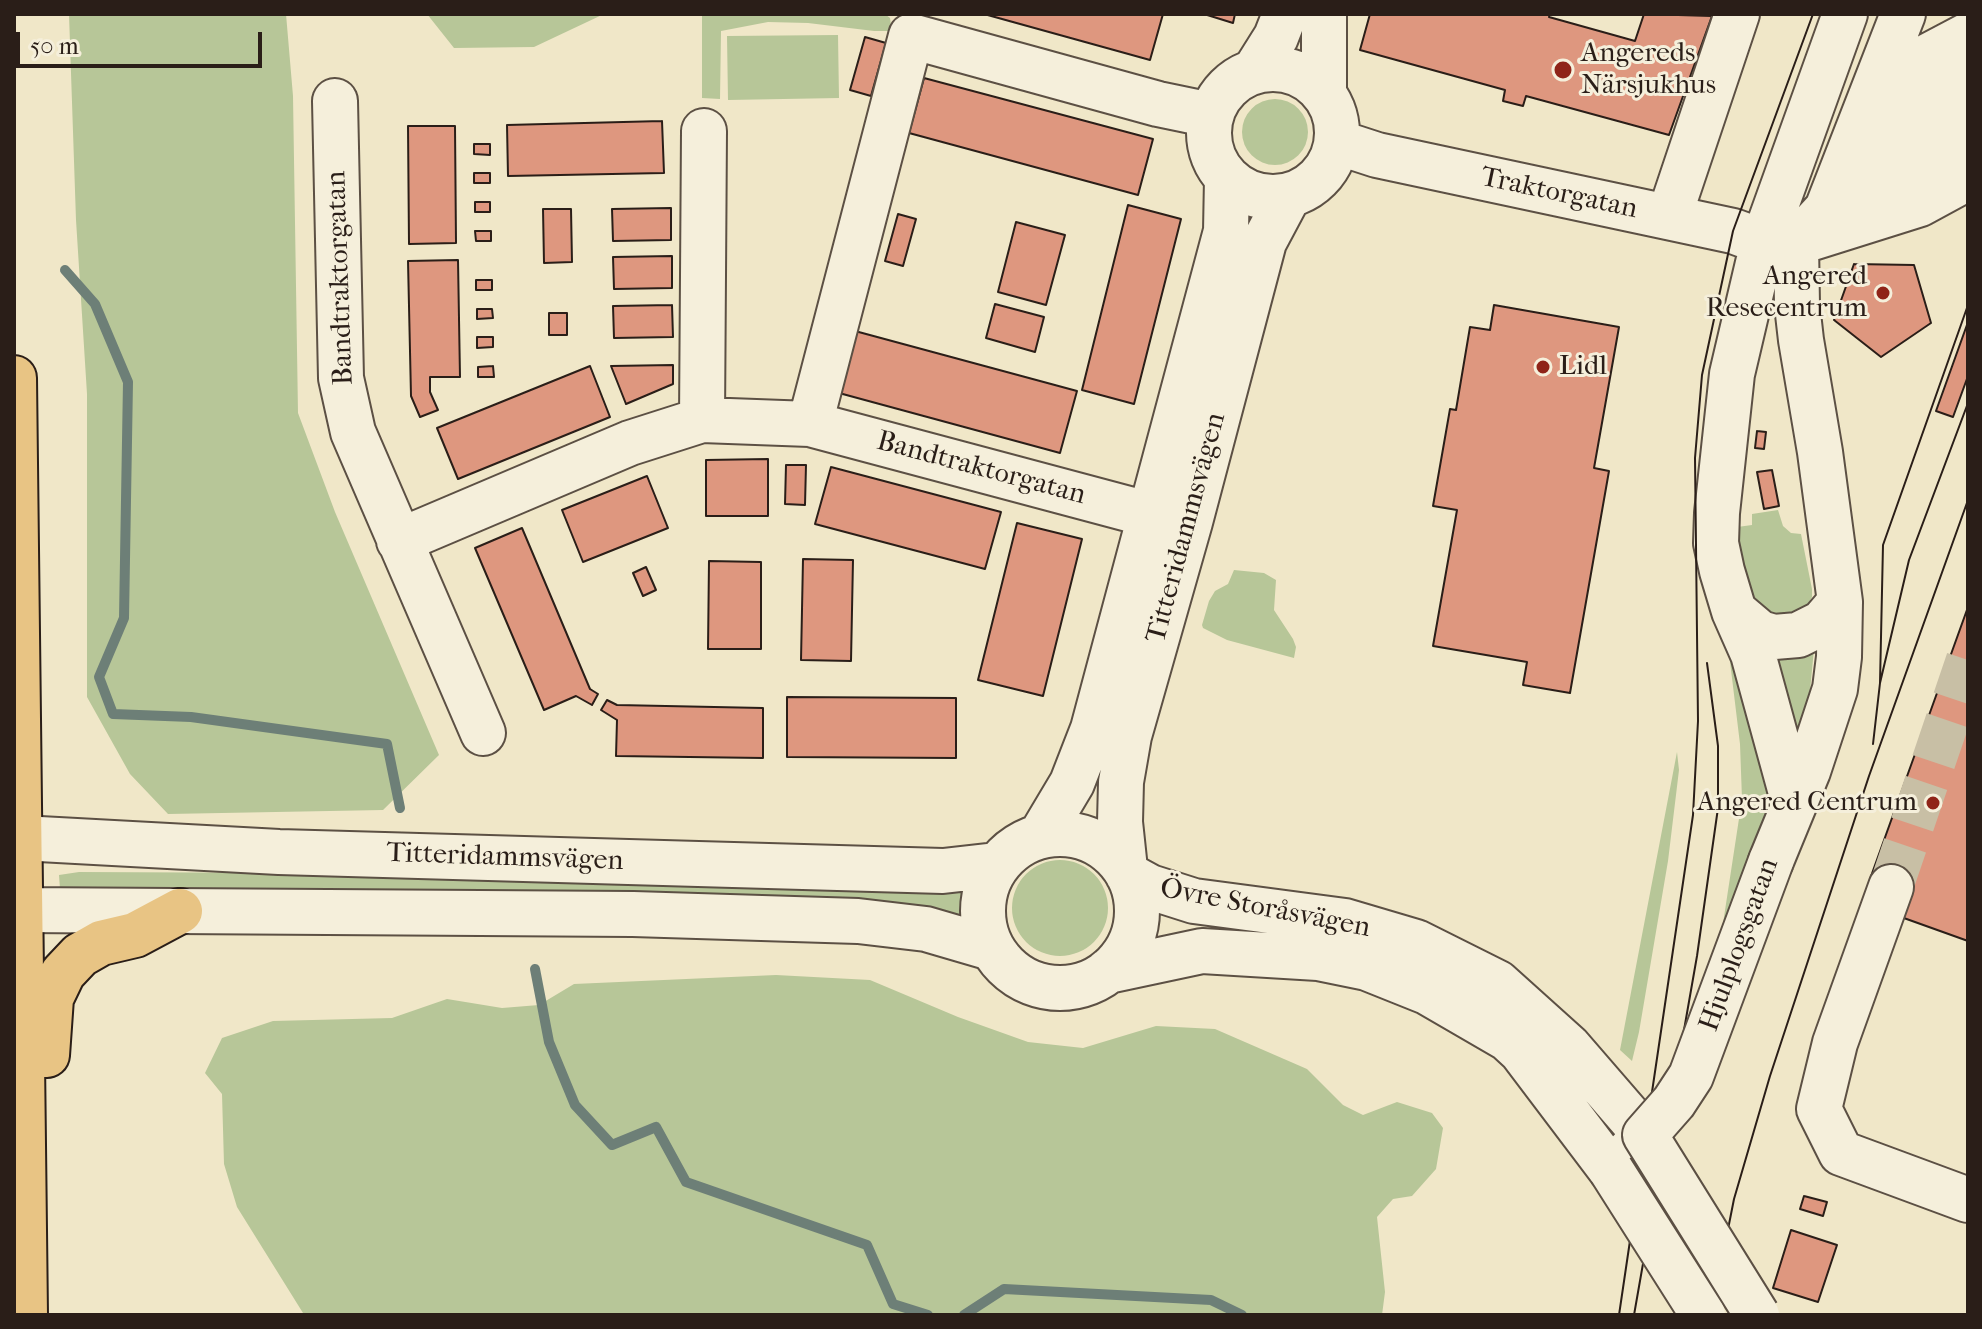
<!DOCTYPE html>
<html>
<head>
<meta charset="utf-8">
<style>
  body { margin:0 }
  #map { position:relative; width:1982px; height:1329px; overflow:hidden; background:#f0e7c8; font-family:"IM FELL French Canon",serif }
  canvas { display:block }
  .frame { position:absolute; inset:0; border:16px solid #2a1e18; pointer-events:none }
  .scale { position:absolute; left:16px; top:32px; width:246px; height:36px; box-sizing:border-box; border:4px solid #2a1e18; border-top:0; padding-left:10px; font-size:24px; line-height:28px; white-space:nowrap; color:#2a1e18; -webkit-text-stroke:6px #f5efdb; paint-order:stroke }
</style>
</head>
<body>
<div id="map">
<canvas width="1982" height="1329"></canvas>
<div class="frame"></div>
<div class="scale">50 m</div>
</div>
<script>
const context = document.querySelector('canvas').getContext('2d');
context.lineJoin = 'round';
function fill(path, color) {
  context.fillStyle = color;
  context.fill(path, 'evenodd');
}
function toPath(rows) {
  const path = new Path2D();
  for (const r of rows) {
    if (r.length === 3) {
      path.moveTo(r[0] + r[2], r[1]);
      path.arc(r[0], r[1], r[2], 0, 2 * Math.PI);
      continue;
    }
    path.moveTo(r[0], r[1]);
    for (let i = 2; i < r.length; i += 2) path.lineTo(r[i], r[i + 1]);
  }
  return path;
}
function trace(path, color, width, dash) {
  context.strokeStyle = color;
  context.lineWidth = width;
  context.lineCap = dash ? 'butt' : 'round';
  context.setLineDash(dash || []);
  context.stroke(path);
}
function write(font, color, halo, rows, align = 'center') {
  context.font = font + ' "IM FELL French Canon",serif';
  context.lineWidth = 6;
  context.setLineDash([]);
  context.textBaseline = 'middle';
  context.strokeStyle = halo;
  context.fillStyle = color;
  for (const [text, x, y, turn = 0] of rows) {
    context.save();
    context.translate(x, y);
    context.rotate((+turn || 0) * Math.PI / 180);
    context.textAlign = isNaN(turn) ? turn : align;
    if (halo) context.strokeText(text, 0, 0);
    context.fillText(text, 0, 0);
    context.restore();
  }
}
const green = toPath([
  [69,14,286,14,293,96,298,413,335,512,439,755,383,810,168,814,130,774,87,697,87,394,76,220],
  [427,14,604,14,534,47,454,48],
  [702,14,885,14,890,18,891,25,888,31,874,31,808,23,768,22,721,31,720,99,702,98],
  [838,35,839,98,728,100,727,36],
  [1275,132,33],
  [1778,510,1783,526,1791,533,1801,534,1812,589,1812,597,1804,611,1775,618,1751,608,1730,528,1752,525,1752,514],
  [1234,570,1264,573,1276,580,1274,610,1293,639,1296,647,1294,658,1227,640,1203,628,1202,625,1209,601,1215,591,1228,584],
  [1728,645,1773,802,1722,930,1742,799,1740,744],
  [1814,649,1808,712,1798,753,1766,655],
  [1677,752,1679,770,1668,861,1639,1032,1632,1061,1620,1050],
  [1060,908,48],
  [79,872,537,874,972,887,967,920,60,889,59,875],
  [776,975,870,980,958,1017,1028,1042,1083,1048,1156,1026,1215,1029,1307,1069,1343,1105,1363,1115,1397,1102,1432,1113,1443,1128,1436,1169,1412,1196,1393,1199,1377,1217,1385,1292,1382,1315,319,1315,303,1313,237,1207,224,1164,222,1094,205,1073,222,1038,273,1021,392,1018,447,999,502,1008,539,1005,574,984]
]);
const stream = toPath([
  [65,270,95,304,128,382,124,618,99,677,113,714,191,717,387,744,400,808],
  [535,969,549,1042,575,1105,612,1145,656,1127,686,1182,867,1245,893,1304,928,1315],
  [964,1315,1004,1289,1211,1300,1242,1315]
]);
const building = toPath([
  [984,14,1163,14,1150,60,984,14],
  [1204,14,1235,14,1233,23,1204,14],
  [1370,14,1550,14,1549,17,1635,41,1644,14,1712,16,1669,135,1526,96,1523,106,1503,101,1505,90,1360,50,1370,14],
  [865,37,886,43,871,96,850,90,865,37],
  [924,78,1153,139,1138,195,909,133,924,78],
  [662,121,664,173,508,176,507,125,662,121],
  [408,126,455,126,456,243,409,244,408,126],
  [474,144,490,144,490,155,474,154,474,144],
  [474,173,490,173,490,183,474,183,474,173],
  [475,202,490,202,490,212,475,212,475,202],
  [1128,205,1181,219,1134,404,1082,390,1128,205],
  [671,208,671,240,613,241,612,209,671,208],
  [543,209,571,209,572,262,544,263,543,209],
  [898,214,916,219,903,266,885,261,898,214],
  [1016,222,1065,235,1046,305,998,292,1016,222],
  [475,231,491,231,491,241,476,241,475,231],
  [672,256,672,288,614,289,613,257,672,256],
  [458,260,460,377,430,377,430,392,438,410,420,417,411,396,408,261,458,260],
  [1854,264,1914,265,1931,323,1881,357,1834,320,1854,264],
  [476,280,492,280,492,290,476,290,476,280],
  [995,304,1044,317,1035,352,986,338,995,304],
  [672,305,673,337,614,338,613,306,672,305],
  [1494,305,1619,327,1594,468,1609,471,1570,693,1523,685,1527,662,1433,646,1457,510,1433,506,1450,409,1456,410,1470,327,1490,330,1494,305],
  [477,309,492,309,493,318,477,319,477,309],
  [549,313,567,313,567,335,549,335,549,313],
  [1968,322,1968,376,1953,417,1936,411,1968,322],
  [855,331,1077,391,1060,453,839,393,855,331],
  [477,337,493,337,493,347,477,348,477,337],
  [673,365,673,384,626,404,611,366,673,365],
  [493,366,494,377,478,377,478,367,493,366],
  [590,366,610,417,458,479,437,428,590,366],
  [1757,431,1766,432,1764,449,1755,448,1757,431],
  [768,459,768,516,706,516,706,460,768,459],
  [786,465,806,465,805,505,785,504,786,465],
  [831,467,1001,512,985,569,815,524,831,467],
  [1772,470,1779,506,1764,509,1757,472,1772,470],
  [647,476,668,528,583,562,562,510,647,476],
  [1017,523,1082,539,1043,696,978,680,1017,523],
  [522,528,590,689,598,694,592,705,576,696,544,710,475,548,522,528],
  [803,559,853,560,851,661,801,660,803,559],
  [709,561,761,562,761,649,708,649,709,561],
  [646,567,656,590,643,596,633,573,646,567],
  [1968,607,1968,941,1901,917,1910,894,1870,879,1968,607],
  [787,697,956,698,956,758,787,757,787,697],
  [607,700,617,705,763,708,763,758,616,756,617,720,601,710,607,700],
  [1804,1196,1827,1202,1823,1216,1800,1209,1804,1196],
  [1791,1230,1837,1245,1818,1302,1773,1288,1791,1230]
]);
const minorTunnel = toPath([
  [1891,887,1968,660]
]);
const minor = toPath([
  [1324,14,1324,94],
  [1273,133,64],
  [1254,72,1276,37,1285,14],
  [1877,83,1968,35],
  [335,101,341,378,353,432,483,733],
  [1860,126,1968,70],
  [1337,142,1377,155,1733,231,1763,242,1781,245,1796,243,1920,204,1955,185,1968,153],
  [1845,163,1968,108],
  [1830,208,1968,146],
  [1669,217,1737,14],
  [702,420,704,131],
  [810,424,911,36,1158,104,1211,115],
  [399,541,630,443,702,420,810,424,1151,515],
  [1734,611,1760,633,1774,637,1798,635,1822,623,1840,602],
  [1794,804,1753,654,1734,611,1722,571,1716,543,1717,513,1732,374,1763,242,1845,14],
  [1060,911,77],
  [1041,835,1072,783,1093,729,1226,231,1227,178],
  [14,842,21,838,279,852,943,871,996,865],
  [1771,861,1808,771,1835,689,1839,657,1840,602,1820,452,1801,340,1797,305,1796,243,1827,209,1903,14],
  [1125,869,1120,822,1121,782,1129,736,1190,522,1264,242,1289,195],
  [1891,887,1835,1043,1819,1109,1841,1153,1968,1200],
  [14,907,21,910,633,914,858,921,926,929,991,948],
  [1108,971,1202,951,1318,958,1367,968,1427,992,1508,1039,1521,1051,1611,1170,1645,1135,1568,1046,1498,983,1416,942,1345,921,1194,901,1150,887,1128,875]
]);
const highway = toPath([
  [14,378,25,1315],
  [47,1055,51,998,63,973,80,955,101,943,135,935,180,911]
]);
const tram = toPath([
  [1880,683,1883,545,1968,305],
  [1873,744,1880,683,1909,560,1968,403],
  [1619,1315,1693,815,1698,721,1695,458,1702,375,1733,231,1813,14],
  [1634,1315,1697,956,1718,808,1718,746,1707,663],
  [1711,1315,1734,1199,1770,1076,1869,776,1968,500]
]);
const minorBridge = toPath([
  [1611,1170,1703,1315],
  [1757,1315,1645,1135,1674,1102,1691,1076,1771,861]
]);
const markers = [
  [1563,70,10,"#8f2418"],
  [1883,293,8,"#8f2418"],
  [1543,367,8,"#8f2418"],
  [1933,803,8,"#8f2418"]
];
const poiNames = [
  ["Angereds",1581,54],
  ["Närsjukhus",1581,86],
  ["Angered",1867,277,"right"],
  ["Resecentrum",1867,309,"right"],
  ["Lidl",1559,367],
  ["Angered Centrum",1917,803,"right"]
];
const streetNames = [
  ["Traktorgatan",1559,194,12],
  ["Bandtraktorgatan",341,278,-92],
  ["Bandtraktorgatan",981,469,15],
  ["Titteridammsvägen",1187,528,-75],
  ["Titteridammsvägen",505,858,2],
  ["Övre Storåsvägen",1265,909,11],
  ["Hjulplogsgatan",1740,945,-70]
];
fill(green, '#b7c698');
trace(stream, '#6d7f77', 10);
fill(building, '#de977f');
trace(building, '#2a1e18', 2);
trace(minorTunnel, '#c8bfa5', 44, [44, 22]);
trace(minor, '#5c5044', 48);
trace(highway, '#2a1e18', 48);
trace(minor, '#f5efdb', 44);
trace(highway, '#e8c484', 44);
trace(tram, '#2a1e18', 2);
trace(minorBridge, '#5c5044', 48, []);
trace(minorBridge, '#f5efdb', 44);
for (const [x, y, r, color] of markers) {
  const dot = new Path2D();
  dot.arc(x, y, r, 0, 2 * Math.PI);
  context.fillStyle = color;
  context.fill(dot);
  trace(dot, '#f5efdb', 3);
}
write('28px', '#2a1e18', '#f5efdb', poiNames, 'left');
write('28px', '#2a1e18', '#f5efdb', streetNames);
</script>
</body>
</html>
